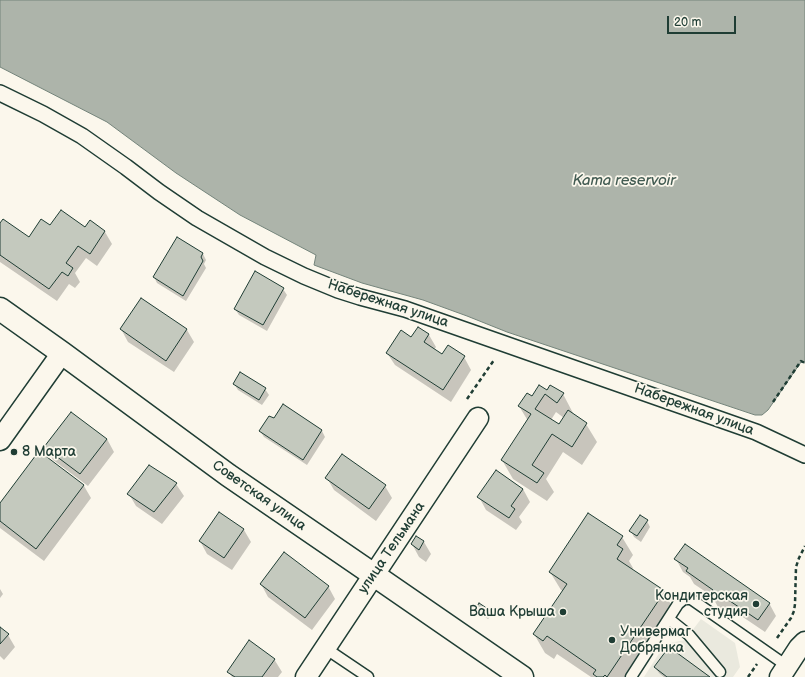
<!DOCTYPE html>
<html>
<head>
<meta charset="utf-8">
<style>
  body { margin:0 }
  #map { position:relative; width:805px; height:677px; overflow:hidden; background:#fbf7ec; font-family:"Balsamiq Sans",sans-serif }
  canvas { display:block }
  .scale { position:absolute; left:667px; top:16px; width:69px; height:18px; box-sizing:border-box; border:2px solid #1f3d34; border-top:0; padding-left:5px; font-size:12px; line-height:14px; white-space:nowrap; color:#1f3d34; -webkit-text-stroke:3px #fbf7ec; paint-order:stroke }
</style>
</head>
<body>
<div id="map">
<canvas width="805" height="677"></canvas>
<div class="scale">20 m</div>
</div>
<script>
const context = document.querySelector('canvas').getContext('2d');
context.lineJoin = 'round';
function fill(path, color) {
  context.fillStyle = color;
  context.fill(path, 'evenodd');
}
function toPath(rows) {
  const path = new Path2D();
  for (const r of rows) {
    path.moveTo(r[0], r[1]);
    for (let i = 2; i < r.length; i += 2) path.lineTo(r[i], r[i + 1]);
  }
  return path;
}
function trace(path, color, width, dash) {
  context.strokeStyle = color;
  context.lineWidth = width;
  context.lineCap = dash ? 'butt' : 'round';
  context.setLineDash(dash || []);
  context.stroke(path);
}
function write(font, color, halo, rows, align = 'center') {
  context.font = font + ' "Balsamiq Sans",sans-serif';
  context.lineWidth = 3.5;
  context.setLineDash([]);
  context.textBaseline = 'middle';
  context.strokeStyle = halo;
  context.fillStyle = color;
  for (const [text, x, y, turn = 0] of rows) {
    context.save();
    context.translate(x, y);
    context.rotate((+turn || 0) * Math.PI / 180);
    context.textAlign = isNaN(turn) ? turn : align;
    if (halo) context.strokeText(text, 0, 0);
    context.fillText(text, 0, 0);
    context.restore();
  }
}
const built = toPath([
  [701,619,735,643,740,667,733,677,644,677,665,644,685,640]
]);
const water = toPath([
  [0,0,805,0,805,363,801,362,768,410,762,415,755,415,507,332,467,316,423,300,362,283,314,265,316,255,240,215,176,173,107,122,0,67,0,0]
]);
const shadow = toPath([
  [90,222,105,232,112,244,97,266,86,258,75,273,80,282,75,288,69,284,57,301,0,262,0,225,29,239,50,227,85,228],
  [177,239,203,254,206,260,204,264,206,268,186,301,157,283,154,277],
  [283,289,287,295,267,331,239,315,235,309],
  [141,299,187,330,194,342,174,372,128,342,121,329],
  [429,335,436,347,434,350,442,355,464,357,471,370,451,402,395,365,387,353,411,338],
  [234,384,265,389,269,395,262,405,238,390],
  [547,392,563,394,573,413,572,414,586,424,597,442,582,465,563,452,546,479,554,492,547,501,513,479,502,460,528,421,519,406,532,397],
  [556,412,564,418,559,425,551,420],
  [283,405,322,431,325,437,307,465,264,437,260,431,274,420],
  [107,439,114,452,88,486,53,460,46,447],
  [40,452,84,486,91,498,44,561,0,528,0,505],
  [327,478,385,486,392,498,376,521,334,490],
  [176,484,184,496,162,524,136,506,129,494],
  [523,489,530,502,519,517,522,522,516,530,486,510,479,497],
  [219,513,244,530,251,542,232,570,207,554,200,541],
  [647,521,650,527,641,542,634,537,631,531],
  [622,537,633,555,629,561,633,568,632,570,664,592,674,610,630,677,591,677,557,654,554,659,545,653,534,634,563,591,561,590,550,572],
  [424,542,431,554,426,562,419,557,412,544],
  [676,559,769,603,776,616,765,632,728,607,725,612,718,607,712,596,694,584,690,577,683,572],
  [261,584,328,586,335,599,312,630,268,597],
  [0,589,3,594,0,598],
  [477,608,487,610,491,616,488,619,480,614],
  [0,628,8,635,15,647,4,660,0,656],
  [274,659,282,672,278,677,232,677,229,672],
  [655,667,708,677,664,677,659,673]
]);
const building = toPath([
  [61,210,85,227,90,220,105,231,90,254,78,246,66,263,73,268,68,276,62,272,49,289,0,255,0,223,3,219,29,237,41,219,50,225,61,210],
  [177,237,203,253,201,257,203,261,183,296,153,277,177,237],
  [255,271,284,288,263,325,234,309,255,271],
  [141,298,187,329,166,361,120,329,141,298],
  [418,327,429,334,424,342,442,354,448,345,465,356,443,390,386,353,401,330,411,337,418,327],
  [240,372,266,388,259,400,233,384,240,372],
  [539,385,547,390,550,385,564,393,557,403,545,394,535,409,559,424,568,410,587,423,572,447,552,434,532,465,544,473,537,483,501,460,531,414,518,406,527,393,532,396,539,385],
  [283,404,322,430,303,460,259,431,269,416,274,418,283,404],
  [71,412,107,439,80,474,44,447,71,412],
  [39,451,84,485,36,549,0,521,0,503,39,451],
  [342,454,386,485,369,509,325,478,342,454],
  [149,465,177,483,154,512,127,494,149,465],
  [496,470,523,489,511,506,515,509,509,518,477,497,496,470],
  [219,512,244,529,224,558,199,541,219,512],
  [588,513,623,536,617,545,623,549,617,559,665,591,607,677,605,675,603,677,597,677,593,674,596,670,547,636,543,641,533,634,567,584,549,572,588,513],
  [640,515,648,520,637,536,629,531,640,515],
  [416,536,424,541,419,550,411,544,416,536],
  [685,544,770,603,758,620,721,595,718,600,710,594,713,590,686,571,688,568,674,559,685,544],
  [284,552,329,586,305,618,260,584,284,552],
  [479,603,488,609,485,614,476,608,479,603],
  [0,627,9,634,0,644,0,627],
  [249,640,275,659,262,677,235,677,227,672,249,640],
  [669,647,710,677,667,677,654,667,669,647]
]);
const path = toPath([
  [467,399,494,360],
  [773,402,801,361,805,363],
  [777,638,791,618,794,611,795,604,796,567,799,558,805,546],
  [748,677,757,664]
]);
const service = toPath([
  [669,619,689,635,720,672],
  [325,648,368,677],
  [631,677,678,604,684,599,691,599,787,666]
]);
const pedestrian = toPath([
  [0,93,43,114,82,136,126,167,159,192,197,218,265,257,304,276,338,290,360,297,405,309,756,432,805,455]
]);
const minor = toPath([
  [0,440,62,353],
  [306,677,478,418],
  [780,677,799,648,805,642]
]);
const tertiary = toPath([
  [0,309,62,353,228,475,374,575,522,677]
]);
const markers = [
  [14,452,4,"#1f3d34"],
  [756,604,4,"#1f3d34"],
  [563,612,4,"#1f3d34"],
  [612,640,4,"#1f3d34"]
];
const streetNames = [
  ["Набережная улица",388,304,18],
  ["Набережная улица",694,410,20],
  ["Советская улица",259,496,35],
  ["улица Тельмана",392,548,-56]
];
const poiNames = [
  ["8 Марта",22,452],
  ["Кондитерская",748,596,"right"],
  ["студия",748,612,"right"],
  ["Ваша Крыша",555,612,"right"],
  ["Универмаг",620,632],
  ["Добрянка",620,648]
];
const waterNames = [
  ["Kama reservoir",624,181]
];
fill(built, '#eae9de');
fill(water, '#adb4aa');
trace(water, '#74847b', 1);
fill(shadow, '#0003');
fill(building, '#c4c9be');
trace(building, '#1f3d34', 1);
trace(service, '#1f3d34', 13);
trace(pedestrian, '#1f3d34', 18);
trace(minor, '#1f3d34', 23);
trace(tertiary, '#1f3d34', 25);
trace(path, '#1f3d34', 2.5, [4, 3]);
trace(service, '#fbf7ec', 10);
trace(pedestrian, '#fbf7ec', 15);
trace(minor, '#fbf7ec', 20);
trace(tertiary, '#fbf7ec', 22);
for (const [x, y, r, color] of markers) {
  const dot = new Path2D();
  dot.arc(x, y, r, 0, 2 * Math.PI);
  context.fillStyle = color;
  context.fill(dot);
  trace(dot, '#fbf7ec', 1.5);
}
write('14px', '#1f3d34', '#fbf7ec', streetNames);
write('14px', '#1f3d34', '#fbf7ec', poiNames, 'left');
write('italic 15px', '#425b52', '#fbf7ec', waterNames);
</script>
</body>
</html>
